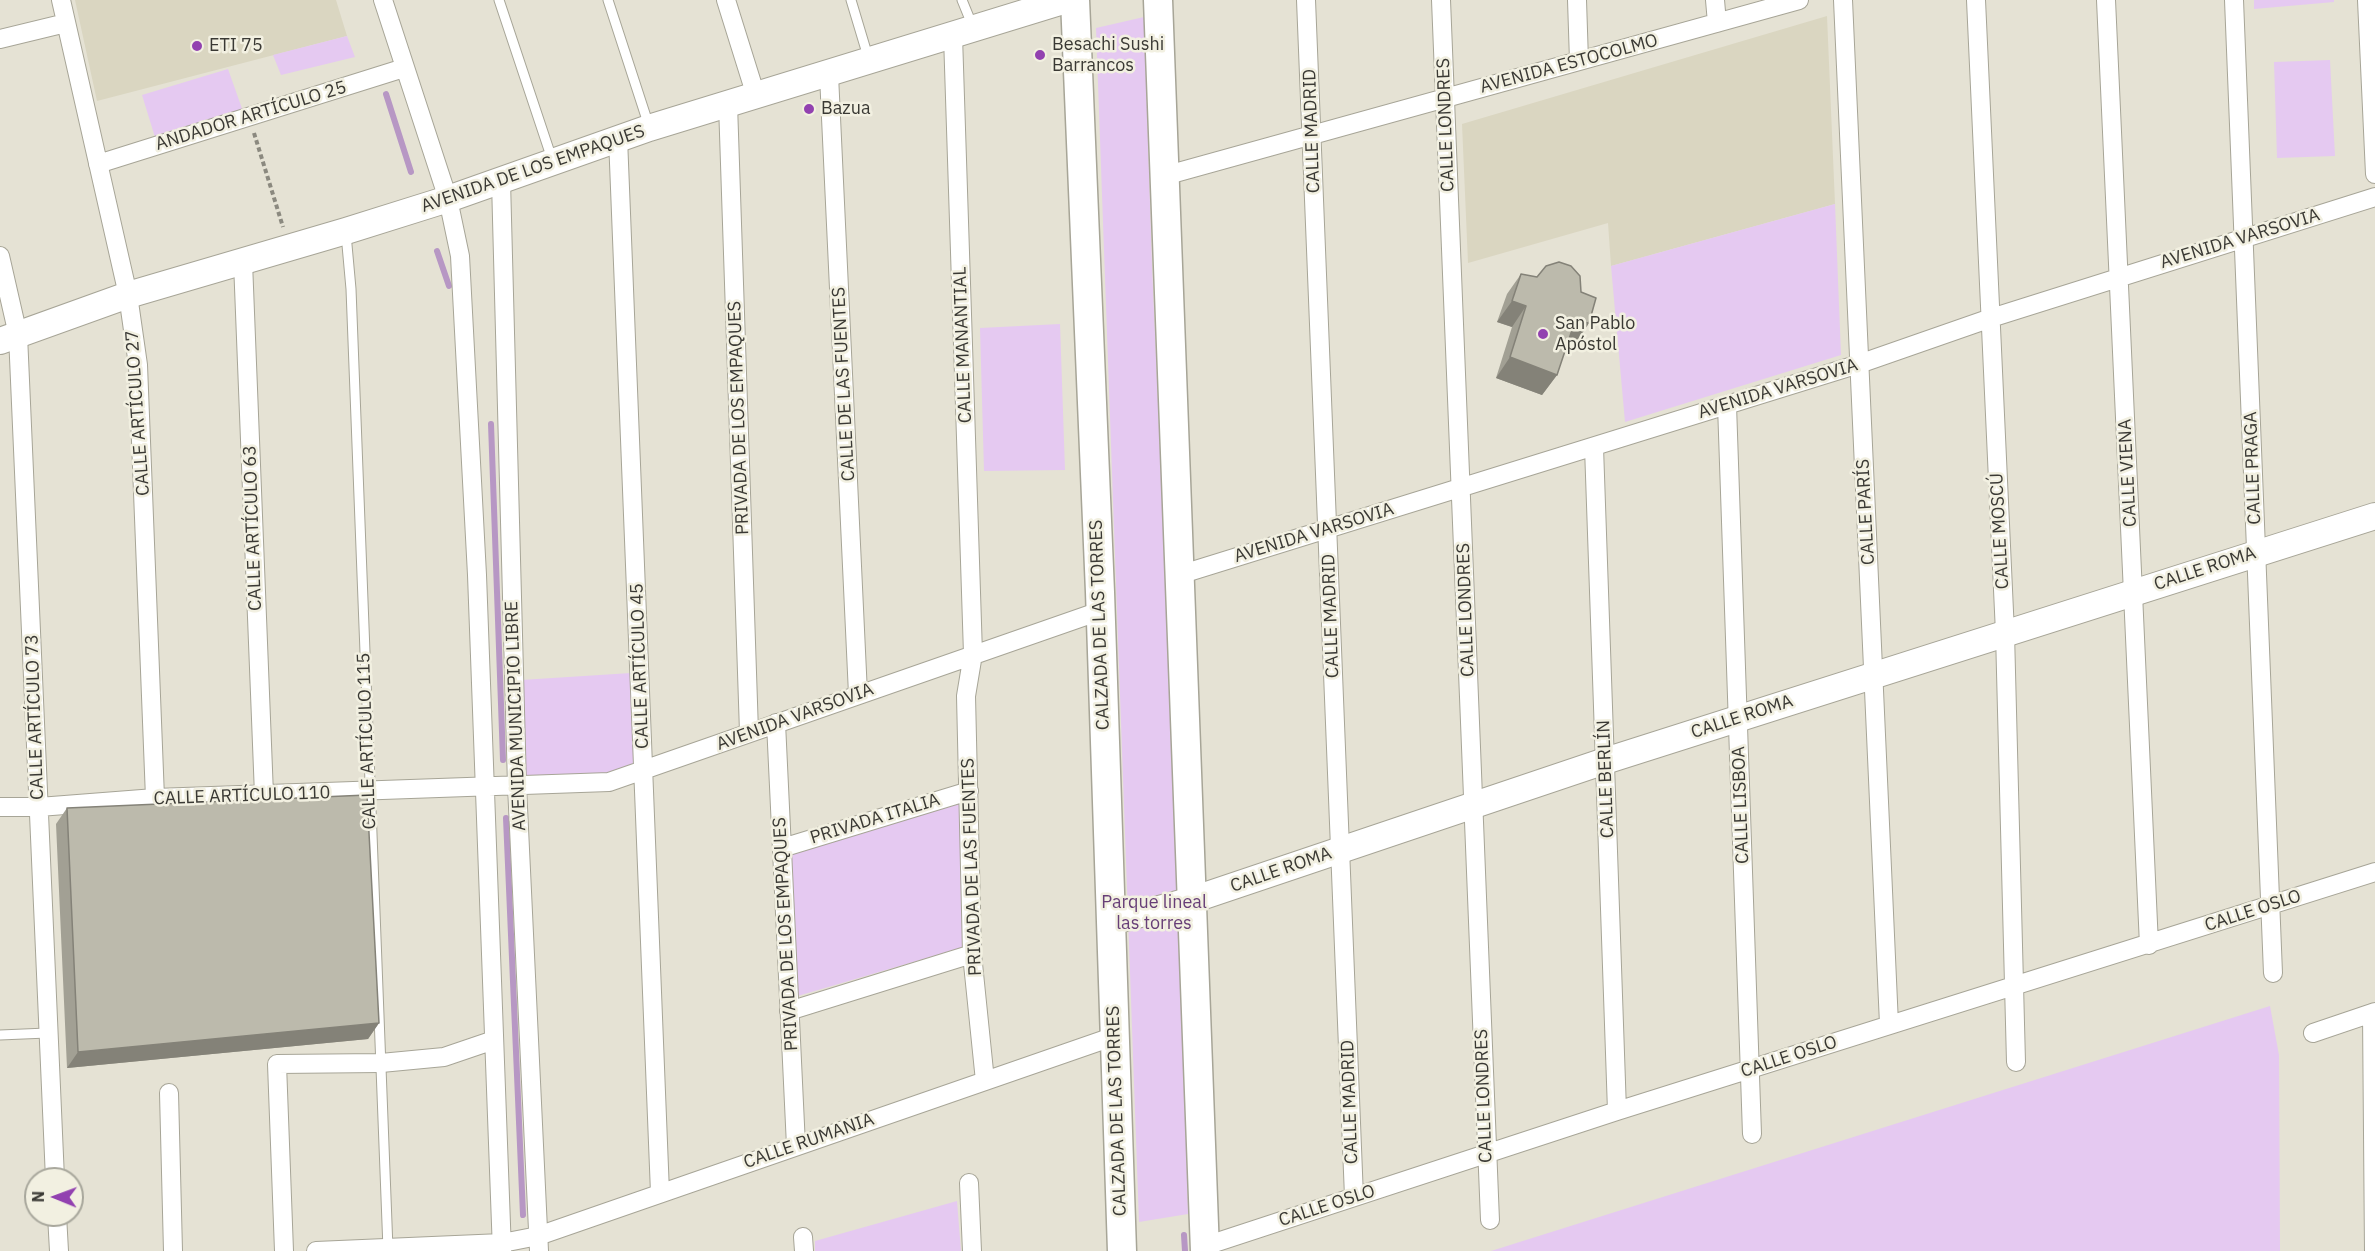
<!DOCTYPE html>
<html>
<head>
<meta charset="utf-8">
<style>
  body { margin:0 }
  #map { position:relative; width:2375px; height:1251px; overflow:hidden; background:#e5e2d4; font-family:"IBM Plex Sans",sans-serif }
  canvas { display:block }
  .north { position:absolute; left:24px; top:1167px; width:60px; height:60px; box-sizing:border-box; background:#f2f0e1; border:2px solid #a8a79c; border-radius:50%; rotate:271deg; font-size:16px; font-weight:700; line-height:24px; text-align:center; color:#3a3934 }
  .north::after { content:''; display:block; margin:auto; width:21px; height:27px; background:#9241b0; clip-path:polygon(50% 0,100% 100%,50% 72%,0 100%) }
</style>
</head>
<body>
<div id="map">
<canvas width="2375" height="1251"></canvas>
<div class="north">N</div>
</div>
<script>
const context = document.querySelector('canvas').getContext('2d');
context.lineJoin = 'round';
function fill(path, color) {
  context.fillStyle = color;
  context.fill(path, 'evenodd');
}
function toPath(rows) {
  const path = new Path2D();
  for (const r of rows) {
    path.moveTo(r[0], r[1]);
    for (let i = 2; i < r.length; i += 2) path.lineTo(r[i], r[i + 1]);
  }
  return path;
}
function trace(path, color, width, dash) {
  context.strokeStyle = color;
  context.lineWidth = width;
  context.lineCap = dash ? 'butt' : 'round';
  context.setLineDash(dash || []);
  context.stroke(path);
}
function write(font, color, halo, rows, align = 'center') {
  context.font = font + ' "IBM Plex Sans",sans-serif';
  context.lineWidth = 5;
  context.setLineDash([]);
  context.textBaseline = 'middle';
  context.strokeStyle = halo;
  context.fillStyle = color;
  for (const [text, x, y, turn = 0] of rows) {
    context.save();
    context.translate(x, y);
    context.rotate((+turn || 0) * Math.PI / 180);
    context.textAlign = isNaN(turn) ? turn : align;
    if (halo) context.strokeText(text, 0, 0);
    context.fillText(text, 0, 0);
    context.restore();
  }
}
const built = toPath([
  [75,0,336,0,347,36,97,101],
  [1827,16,1835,204,1611,266,1608,223,1468,263,1462,124]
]);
const green = toPath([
  [2254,0,2334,0,2334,2,2254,9],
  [1144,17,1152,266,1180,913,1188,1214,1139,1222,1096,28],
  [347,36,355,57,281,75,273,55],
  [2330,60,2335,156,2277,158,2274,62],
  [228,69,245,117,158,147,142,95],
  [1835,204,1841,355,1625,422,1611,266],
  [1060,324,1065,470,984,471,980,328],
  [631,673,635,768,597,778,524,780,521,680],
  [961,803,964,947,791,998,786,855],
  [2270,1006,2279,1055,2280,1251,1491,1251],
  [957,1201,961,1251,815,1251,815,1241]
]);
const stream = toPath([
  [386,94,411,172],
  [437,251,449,286],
  [491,424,503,760],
  [506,818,523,1215],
  [1184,1235,1185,1251]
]);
const path = toPath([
  [254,133,283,227]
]);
const lane = toPath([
  [499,0,552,159],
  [608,0,649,126],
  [851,0,869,60],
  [962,0,973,27],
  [346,234,351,289,388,1249],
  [0,1035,47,1033]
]);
const street = toPath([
  [61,0,128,295,138,365,155,798],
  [383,0,448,199,460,256,477,575,502,1251],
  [726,0,756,96],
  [1306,0,1354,1197],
  [1441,0,1490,1220],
  [1577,0,1579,61],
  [1715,0,1717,23],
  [1843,0,1889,1024],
  [1976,0,2005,633,2016,1062],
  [2106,0,2149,945],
  [2234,0,2273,973],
  [2367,0,2375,174],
  [953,36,973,654,966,696,972,954,985,1081],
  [0,39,66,23],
  [829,75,858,694],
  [728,104,749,732],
  [618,138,660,1193],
  [98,164,404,68],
  [1164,176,1799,0],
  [501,181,517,786,539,1251],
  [0,256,18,335,55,1179],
  [243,262,264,795],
  [1727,405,1752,1134],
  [1594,447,1617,1111],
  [1179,575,1859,364,1991,318,2375,197],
  [776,723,796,1146],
  [0,807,39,807,155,798,609,782,1100,611],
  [782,848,969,791],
  [789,1011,972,954],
  [2372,1013,2374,1251],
  [2313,1033,2375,1012],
  [169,1093,173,1251],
  [969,1183,972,1251],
  [57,1215,59,1251],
  [803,1237,804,1251],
  [1205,1246,1617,1111,2375,872],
  [284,1251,277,1064,381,1063,444,1057,494,1040],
  [316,1251,502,1243,538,1236,1115,1036]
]);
const secondary = toPath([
  [0,341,128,295,346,231,448,199,649,128,1066,0],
  [1111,922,1192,900,1605,761,2375,516]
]);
const primary = toPath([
  [1075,0,1100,592,1122,1251],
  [1158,0,1205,1251]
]);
const wall = toPath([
  [1521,274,1581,292,1589,323,1575,344,1568,343,1557,375,1542,395,1496,378,1512,327,1497,322,1507,294],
  [67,808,379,1023,368,1039,67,1068,56,824]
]);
const shadedWall = toPath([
  [1512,301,1526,306,1512,327,1497,322],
  [1575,321,1589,323,1575,344,1561,342],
  [1510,357,1557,375,1542,395,1496,378],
  [379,1023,368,1039,67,1068,78,1052]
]);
const building = toPath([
  [1559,262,1571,266,1580,276,1581,292,1596,298,1589,323,1575,321,1557,375,1510,357,1526,306,1512,301,1521,274,1537,277,1546,266,1559,262],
  [367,795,379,1023,78,1052,67,808,367,795]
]);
const markers = [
  [197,46,6,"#9241b0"],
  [1040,55,6,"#9241b0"],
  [809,109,6,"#9241b0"],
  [1543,334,6,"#9241b0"]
];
const poiNames = [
  ["Besachi Sushi",1052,45],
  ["Barrancos",1052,66],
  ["ETI 75",209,46],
  ["Bazua",821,109],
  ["San Pablo",1555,324],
  ["Apóstol",1555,345]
];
const streetNames = [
  ["AVENIDA ESTOCOLMO",1569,64,-15],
  ["ANDADOR ARTÍCULO 25",251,116,-17],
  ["CALLE LONDRES",1446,125,-92],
  ["CALLE MADRID",1312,131,-92],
  ["AVENIDA DE LOS EMPAQUES",533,169,-19],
  ["AVENIDA VARSOVIA",2240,239,-17],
  ["CALLE MANANTIAL",963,345,-92],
  ["CALLE DE LAS FUENTES",844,384,-93],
  ["AVENIDA VARSOVIA",1778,389,-17],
  ["CALLE ARTÍCULO 27",138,413,-94],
  ["PRIVADA DE LOS EMPAQUES",739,418,-92],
  ["CALLE PRAGA",2253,468,-92],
  ["CALLE VIENA",2128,473,-93],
  ["CALLE PARÍS",1866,512,-93],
  ["CALLE ARTÍCULO 63",253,528,-92],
  ["CALLE MOSCÚ",2000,531,-93],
  ["AVENIDA VARSOVIA",1314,533,-17],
  ["CALLE ROMA",2205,569,-18],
  ["CALLE LONDRES",1466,610,-92],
  ["CALLE MADRID",1331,616,-92],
  ["CALZADA DE LAS TORRES",1100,625,-92],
  ["CALLE ARTÍCULO 45",640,666,-92],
  ["AVENIDA MUNICIPIO LIBRE",516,716,-92],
  ["CALLE ARTÍCULO 73",35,717,-92],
  ["AVENIDA VARSOVIA",795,717,-20],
  ["CALLE ROMA",1742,717,-18],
  ["CALLE ARTÍCULO 115",367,741,-92],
  ["CALLE BERLÍN",1606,779,-92],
  ["CALLE ARTÍCULO 110",242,796,-2],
  ["CALLE LISBOA",1741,805,-92],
  ["PRIVADA ITALIA",875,819,-17],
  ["PRIVADA DE LAS FUENTES",972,867,-92],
  ["CALLE ROMA",1281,870,-19],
  ["CALLE OSLO",2253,911,-18],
  ["PRIVADA DE LOS EMPAQUES",786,934,-93],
  ["CALLE OSLO",1789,1057,-18],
  ["CALLE LONDRES",1484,1096,-92],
  ["CALLE MADRID",1350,1102,-92],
  ["CALZADA DE LAS TORRES",1117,1111,-92],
  ["CALLE RUMANIA",809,1141,-19],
  ["CALLE OSLO",1327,1206,-18]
];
const parkNames = [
  ["Parque lineal",1154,903],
  ["las torres",1154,924]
];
fill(built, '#dad6c1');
fill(green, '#e5c9f1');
trace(stream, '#b797c4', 6);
trace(lane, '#a7a597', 11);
trace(street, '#a7a597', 20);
trace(secondary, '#a7a597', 28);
trace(primary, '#a7a597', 31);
trace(path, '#8b897f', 4, [4.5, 3]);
trace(lane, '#fff', 9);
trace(street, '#fff', 18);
trace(secondary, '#fff', 26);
trace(primary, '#fff', 28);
fill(wall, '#a2a094');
fill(shadedWall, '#848278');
fill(building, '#bcbaac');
trace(building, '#848278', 1.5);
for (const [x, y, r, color] of markers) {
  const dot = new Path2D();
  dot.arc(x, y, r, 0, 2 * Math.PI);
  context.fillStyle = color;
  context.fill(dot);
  trace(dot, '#f2f0e1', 2);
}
write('18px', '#3a3934', '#f2f0e1', poiNames, 'left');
write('18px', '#3a3934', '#f2f0e1', streetNames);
write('18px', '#673e77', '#f2f0e1', parkNames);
</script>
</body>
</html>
